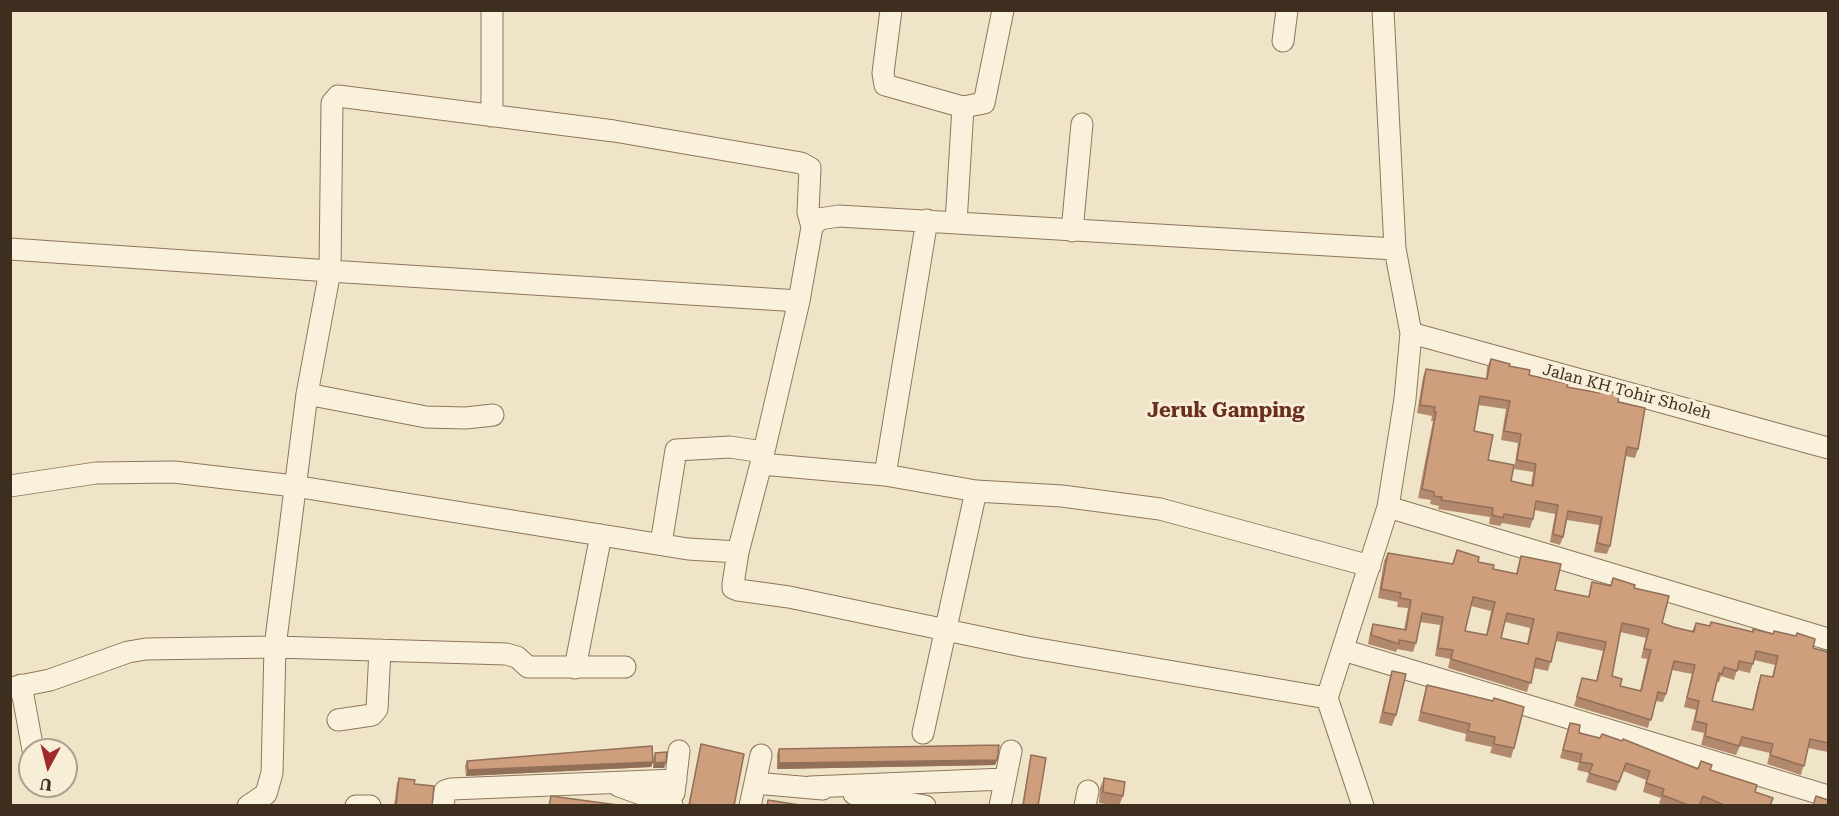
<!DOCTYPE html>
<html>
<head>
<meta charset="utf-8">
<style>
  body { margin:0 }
  #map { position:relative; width:1839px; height:816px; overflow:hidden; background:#f0e4c8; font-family:"Roboto Serif",serif }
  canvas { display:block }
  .frame { position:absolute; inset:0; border:12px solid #3d2e20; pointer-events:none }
  .north { position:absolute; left:18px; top:738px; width:60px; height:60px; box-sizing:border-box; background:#f7eed8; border:2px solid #ada18e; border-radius:50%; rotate:187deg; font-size:16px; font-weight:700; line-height:24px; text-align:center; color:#3d2e20 }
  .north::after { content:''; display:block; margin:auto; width:21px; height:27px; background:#9e2a2b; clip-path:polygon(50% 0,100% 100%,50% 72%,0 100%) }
</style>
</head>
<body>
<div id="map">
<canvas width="1839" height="816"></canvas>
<div class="frame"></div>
<div class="north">U</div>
</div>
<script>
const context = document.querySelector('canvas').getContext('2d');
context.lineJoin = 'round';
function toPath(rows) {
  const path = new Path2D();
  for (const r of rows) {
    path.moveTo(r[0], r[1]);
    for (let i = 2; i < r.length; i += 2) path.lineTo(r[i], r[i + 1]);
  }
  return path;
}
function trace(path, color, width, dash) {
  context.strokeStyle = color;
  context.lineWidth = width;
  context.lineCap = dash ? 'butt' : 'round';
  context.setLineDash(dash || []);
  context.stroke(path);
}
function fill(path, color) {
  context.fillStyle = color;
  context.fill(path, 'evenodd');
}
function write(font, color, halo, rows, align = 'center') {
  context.font = font + ' "Roboto Serif",serif';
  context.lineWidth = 6;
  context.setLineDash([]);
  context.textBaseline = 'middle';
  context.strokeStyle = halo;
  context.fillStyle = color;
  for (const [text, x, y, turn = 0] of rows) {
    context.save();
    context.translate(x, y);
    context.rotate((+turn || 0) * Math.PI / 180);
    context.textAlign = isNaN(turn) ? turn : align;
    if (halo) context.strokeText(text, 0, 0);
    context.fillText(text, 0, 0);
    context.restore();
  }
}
const minor = toPath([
  [891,10,883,73,885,85,963,107,956,223],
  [1383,10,1395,249],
  [1283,41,1287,10],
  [963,107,984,103,1003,10],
  [492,116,492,10],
  [1072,231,1082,124],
  [10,249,330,271,332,103,338,96,614,131,801,163,810,168,808,212,812,227],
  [1411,333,1828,448],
  [307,394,426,417,466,418,493,415],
  [761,464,799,301],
  [885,475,927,220],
  [10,486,96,473,174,472,294,486,688,549,738,552],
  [1388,507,1828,639],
  [661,544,676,450,730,447,763,452],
  [1343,650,1828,796],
  [575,668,601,535],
  [21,685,33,750],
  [10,688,50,680,128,652,146,649,275,647,506,654,517,657,528,667,625,667],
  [1327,698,1027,647,789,597,738,590,733,588,733,584,738,552,761,464,885,475,976,491,1062,496,1160,509,1370,566],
  [338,720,372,715,377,709,380,650],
  [923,733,976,491],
  [755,783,823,789],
  [619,786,672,805],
  [810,787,1005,779],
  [674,793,679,751],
  [854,794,925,806],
  [248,806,266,794,272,773,275,647,307,394,330,271,799,301,812,227,819,219,839,216,1395,249,1411,333,1405,399,1388,507,1327,698,1363,806],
  [356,806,370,806],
  [443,806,445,791,451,789,676,780],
  [750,806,761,755],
  [1000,806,1011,751],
  [1085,806,1088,791]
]);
const wall = toPath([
  [1491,359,1529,375,1567,387,1600,393,1601,389,1618,402,1638,449,1635,458,1625,456,1610,546,1607,554,1594,552,1599,525,1567,520,1563,537,1560,545,1550,542,1555,514,1534,510,1533,519,1530,528,1502,523,1500,526,1489,524,1490,517,1438,509,1439,506,1430,504,1431,500,1418,498,1433,421,1431,421,1432,416,1417,413,1423,377,1426,369,1486,379,1487,367],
  [1478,405,1506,409,1501,440,1518,443,1514,469,1533,472,1531,485,1511,481,1488,460,1474,431],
  [1457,550,1493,569,1516,574,1521,556,1555,590,1588,597,1592,582,1610,586,1613,578,1634,588,1662,623,1673,627,1692,631,1696,623,1828,652,1828,752,1808,748,1801,775,1767,764,1770,753,1740,746,1736,755,1701,745,1704,733,1691,730,1696,710,1684,707,1692,674,1672,670,1666,694,1663,702,1655,701,1648,728,1574,706,1582,678,1596,681,1603,651,1556,641,1548,671,1534,668,1527,692,1448,668,1450,659,1435,656,1440,625,1420,622,1416,643,1413,652,1397,649,1396,652,1368,644,1370,633,1373,624,1404,630,1408,608,1397,607,1398,602,1378,598,1384,561,1388,553,1452,564],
  [1471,606,1491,611,1486,635,1465,631],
  [1505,622,1530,628,1527,644,1501,638],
  [1620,632,1646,638,1641,658,1647,659,1640,691,1620,686,1612,676],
  [1754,660,1775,665,1772,677,1761,675,1758,684,1752,710,1712,701,1716,682,1719,682,1721,676,1734,680,1737,670,1750,673],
  [1392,671,1396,715,1392,726,1379,723,1389,681],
  [1427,685,1514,748,1511,758,1490,753,1492,747,1465,741,1466,734,1418,721,1424,695],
  [1570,723,1579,733,1698,769,1710,770,1755,792,1770,806,1702,806,1700,805,1699,806,1664,806,1659,803,1661,798,1643,792,1646,780,1623,771,1616,791,1586,782,1589,773,1577,770,1579,763,1560,758,1567,732],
  [701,744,734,806,688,806,700,750],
  [779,749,997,760,995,765,777,769,777,754],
  [655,753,666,762,664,768,653,768,653,759],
  [1031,755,1038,806,1022,806,1030,760],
  [467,761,653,762,651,767,466,776,465,766],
  [399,778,414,784,432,806,394,806,397,783],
  [1104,778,1123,796,1119,806,1099,803,1100,788]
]);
const shadedWall = toPath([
  [997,760,995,765,777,769,779,763],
  [653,762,651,767,466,776,468,770],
  [666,762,664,768,653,768,655,763]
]);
const building = toPath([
  [1491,359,1510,364,1509,366,1530,370,1529,375,1568,384,1567,387,1600,393,1601,389,1619,394,1618,402,1645,408,1638,449,1627,447,1610,546,1597,543,1602,517,1568,511,1563,537,1553,534,1558,505,1536,501,1533,519,1504,514,1503,518,1492,515,1493,508,1441,500,1442,497,1434,496,1434,492,1422,489,1436,412,1434,412,1435,407,1420,405,1426,369,1487,379,1491,359],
  [1480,396,1510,401,1504,431,1521,434,1517,460,1536,464,1533,486,1511,481,1514,465,1488,460,1493,435,1474,431,1480,396],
  [1457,550,1479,557,1478,562,1494,565,1493,569,1517,574,1521,556,1561,564,1555,590,1589,597,1592,582,1611,586,1613,578,1635,585,1634,588,1669,596,1662,623,1673,627,1694,632,1696,623,1710,626,1711,622,1753,632,1753,629,1773,634,1774,631,1796,636,1797,633,1815,639,1813,648,1828,652,1828,743,1810,739,1804,766,1770,755,1773,744,1742,737,1739,746,1705,736,1707,724,1695,721,1699,701,1687,698,1695,665,1674,661,1666,694,1658,692,1651,720,1577,697,1582,678,1597,681,1606,642,1558,632,1551,662,1536,658,1531,683,1451,659,1453,650,1438,648,1443,617,1422,613,1416,643,1399,640,1399,644,1371,635,1373,624,1406,630,1411,600,1400,598,1401,593,1381,589,1388,553,1453,564,1457,550],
  [1473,597,1495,602,1487,635,1465,631,1473,597],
  [1507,613,1534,619,1528,644,1501,638,1507,613],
  [1622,623,1649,629,1644,649,1651,650,1641,691,1620,686,1622,679,1612,676,1622,623],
  [1756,651,1778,656,1773,677,1761,675,1753,710,1712,701,1719,673,1722,674,1724,667,1737,671,1739,661,1753,664,1756,651],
  [1392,671,1406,674,1396,715,1383,712,1392,671],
  [1427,685,1493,701,1494,698,1524,707,1514,748,1494,744,1495,737,1468,731,1470,724,1421,712,1427,685],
  [1570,723,1580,725,1579,733,1600,738,1602,734,1622,741,1623,739,1698,769,1701,761,1712,765,1710,770,1757,785,1755,792,1773,798,1770,806,1726,806,1703,796,1699,806,1691,806,1662,795,1664,789,1646,783,1650,771,1626,763,1619,782,1589,773,1593,764,1580,762,1582,754,1563,750,1570,723],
  [701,744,744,754,734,806,689,806,701,744],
  [999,745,997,760,779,763,779,749,999,745],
  [652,746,653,762,468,770,467,761,652,746],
  [667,752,666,762,655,763,655,753,667,752],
  [1031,755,1046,758,1038,806,1023,806,1031,755],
  [399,778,415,780,414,784,434,786,432,806,396,806,399,778],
  [1104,778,1125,782,1123,796,1103,792,1104,778],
  [551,796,625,806,549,806,551,796],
  [1816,796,1828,800,1828,806,1813,806,1816,796],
  [768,800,806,806,767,806,768,800]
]);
const streetNames = [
  ["Jalan KH Tohir Sholeh",1627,392,15]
];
const quarterNames = [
  ["Jeruk Gamping",1226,411]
];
trace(minor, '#8d765c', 23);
trace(minor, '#faf1dc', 21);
fill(wall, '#b2896c');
fill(shadedWall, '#916f58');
fill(building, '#cf9f7d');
trace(building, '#916f58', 1.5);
write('16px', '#3d2e20', '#f7eed8', streetNames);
write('bold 20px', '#6b2e1e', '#f7eed8', quarterNames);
</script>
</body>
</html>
